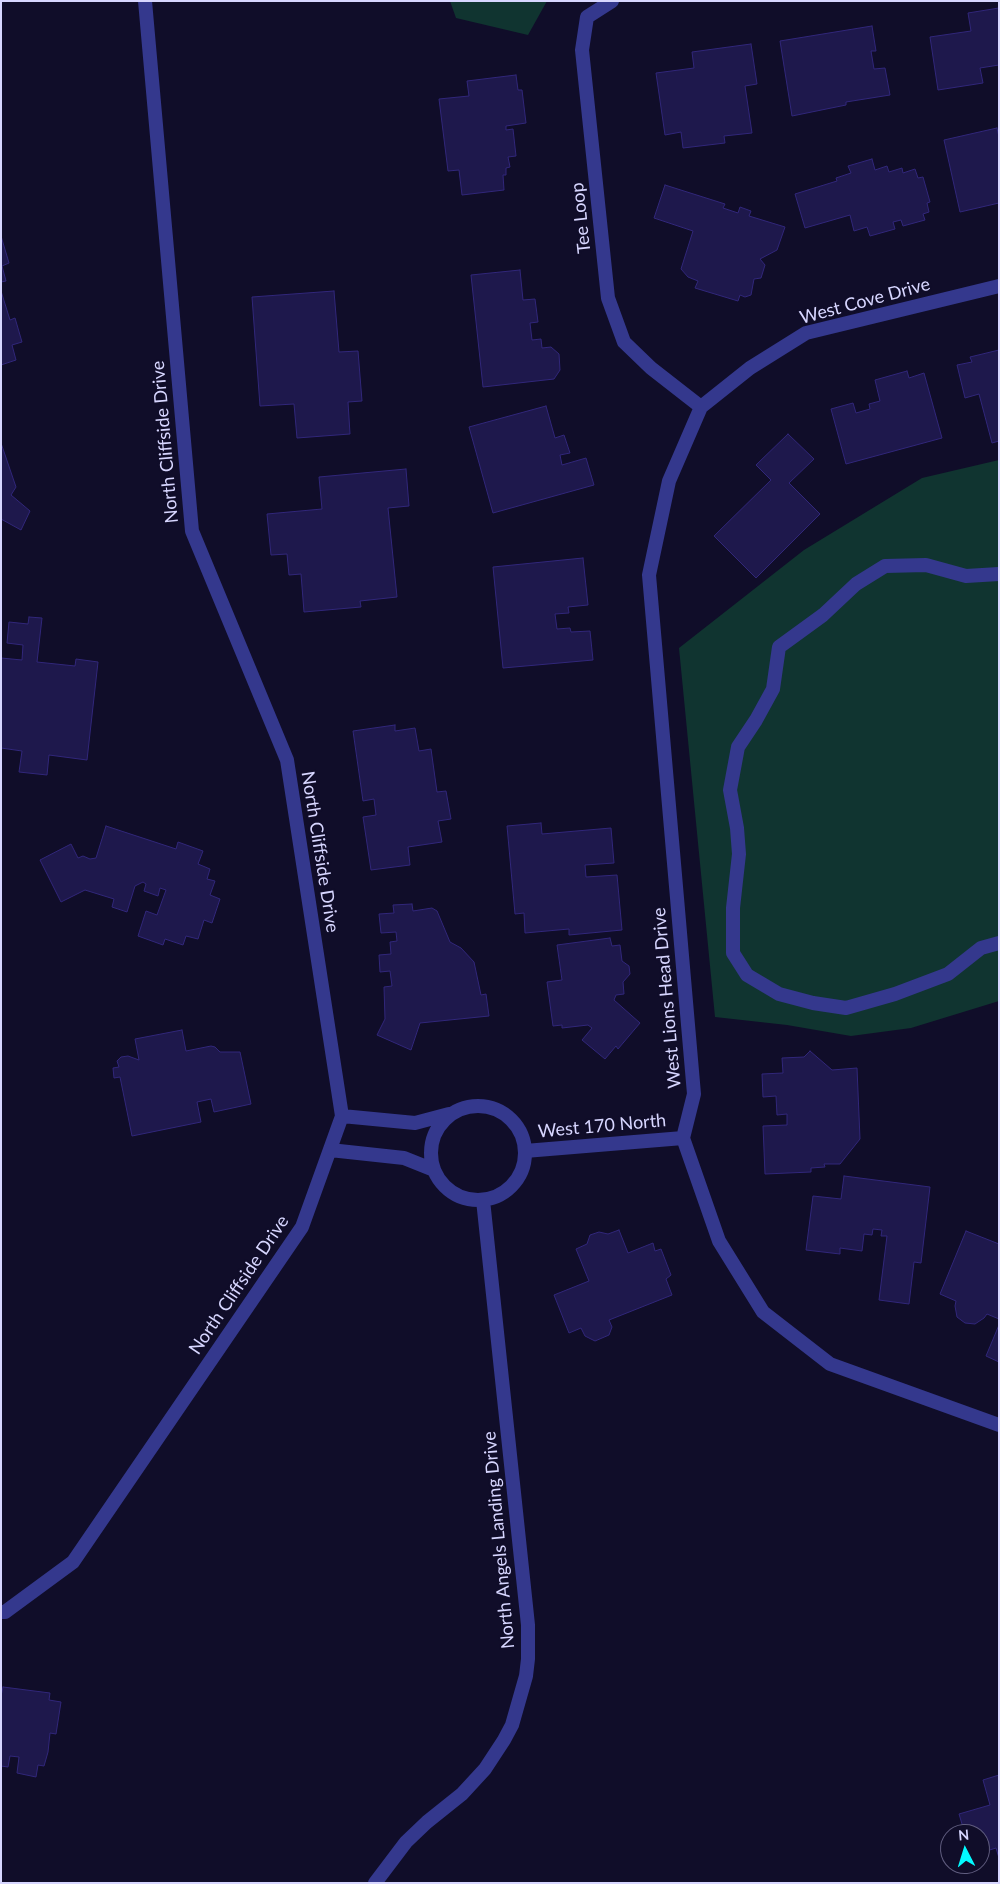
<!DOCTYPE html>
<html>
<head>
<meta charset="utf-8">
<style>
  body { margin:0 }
  #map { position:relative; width:1000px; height:1884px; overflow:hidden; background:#100d29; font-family:Lato,sans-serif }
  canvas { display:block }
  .frame { position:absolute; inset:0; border:2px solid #d7d6ff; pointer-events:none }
  .north { position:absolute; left:940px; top:1824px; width:50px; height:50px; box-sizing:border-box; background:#100d29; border:1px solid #605d7f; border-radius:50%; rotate:355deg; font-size:14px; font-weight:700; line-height:20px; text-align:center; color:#d7d6ff }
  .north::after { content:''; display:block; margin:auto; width:18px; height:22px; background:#02faff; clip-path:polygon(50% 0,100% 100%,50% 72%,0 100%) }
</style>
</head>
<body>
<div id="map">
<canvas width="1000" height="1884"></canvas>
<div class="frame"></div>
<div class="north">N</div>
</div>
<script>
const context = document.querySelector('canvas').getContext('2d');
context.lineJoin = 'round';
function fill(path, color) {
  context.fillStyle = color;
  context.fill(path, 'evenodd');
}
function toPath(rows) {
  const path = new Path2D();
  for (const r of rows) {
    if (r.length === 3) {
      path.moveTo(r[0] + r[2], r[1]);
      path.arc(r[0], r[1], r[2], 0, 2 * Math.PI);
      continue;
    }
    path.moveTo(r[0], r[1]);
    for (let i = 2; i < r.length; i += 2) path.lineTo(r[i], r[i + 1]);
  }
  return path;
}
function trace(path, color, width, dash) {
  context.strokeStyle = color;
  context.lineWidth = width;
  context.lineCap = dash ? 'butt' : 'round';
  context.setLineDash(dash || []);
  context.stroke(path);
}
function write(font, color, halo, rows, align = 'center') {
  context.font = font + ' Lato,sans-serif';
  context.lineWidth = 4;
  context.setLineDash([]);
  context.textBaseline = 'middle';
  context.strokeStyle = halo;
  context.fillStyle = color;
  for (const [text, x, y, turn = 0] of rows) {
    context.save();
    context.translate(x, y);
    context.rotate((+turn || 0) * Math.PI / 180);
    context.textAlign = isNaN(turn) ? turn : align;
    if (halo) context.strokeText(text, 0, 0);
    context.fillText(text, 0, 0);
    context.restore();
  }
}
const green = toPath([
  [450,1,547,1,528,35,456,18],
  [999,460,999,1001,911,1028,851,1036,787,1025,715,1017,679,648,804,550,922,478]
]);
const building = toPath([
  [999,8,999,65,980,68,983,83,938,90,930,37,971,31,968,13,999,8],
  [872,26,876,51,871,51,874,69,885,68,890,95,846,102,846,105,792,116,780,41,872,26],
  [751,44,757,84,745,86,752,133,724,136,725,143,683,148,681,132,665,135,656,73,694,68,692,52,751,44],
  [516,75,518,90,522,90,526,123,506,126,506,130,513,129,516,156,508,157,510,167,506,168,506,175,503,175,504,190,462,195,459,170,448,171,439,99,469,96,467,81,516,75],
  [997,128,999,137,999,203,960,212,944,140,997,128],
  [872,159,875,170,887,166,889,172,902,168,903,173,915,169,918,178,923,177,930,202,927,203,929,212,923,214,925,220,903,226,901,220,893,222,895,229,870,236,867,227,854,231,850,215,805,228,795,194,837,181,836,178,851,173,848,166,872,159],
  [665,185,725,204,723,208,738,213,740,207,751,211,749,216,785,227,777,250,760,259,765,265,761,278,754,279,751,295,745,297,740,295,738,301,695,288,698,281,688,277,681,269,693,231,654,218,665,185],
  [1,236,9,263,2,266,6,281,1,282,1,236],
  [520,270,523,300,535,299,538,322,530,323,532,340,541,339,542,348,551,347,559,354,560,370,554,379,483,387,471,275,520,270],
  [1,291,10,320,15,318,22,342,12,345,16,360,1,365,1,291],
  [334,291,339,352,358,351,362,401,348,402,350,434,297,438,294,404,260,406,252,297,334,291],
  [999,350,999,441,992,443,979,394,965,398,957,365,972,362,970,357,999,350],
  [907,371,909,378,924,373,942,438,846,464,831,409,853,403,856,413,870,409,869,404,880,401,875,380,907,371],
  [546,406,555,438,564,435,570,453,560,455,562,465,586,458,594,485,493,513,469,427,546,406],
  [788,434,814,459,789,483,820,514,756,578,714,536,771,480,756,465,788,434],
  [1,443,16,487,11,495,30,511,21,530,1,519,1,443],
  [406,469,409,506,388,508,397,597,360,601,361,607,304,612,301,574,289,575,287,554,271,555,267,514,322,509,319,477,406,469],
  [583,558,588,605,568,607,569,613,555,614,557,629,570,628,571,632,590,631,593,660,503,668,493,567,583,558],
  [29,617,42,618,37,662,75,666,76,659,98,662,87,760,49,755,47,775,19,772,22,751,1,748,1,658,22,660,23,645,7,643,9,622,28,624,29,617],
  [395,725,395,731,415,728,419,751,431,749,437,792,446,791,451,819,438,821,442,842,408,847,410,865,371,870,363,817,376,815,374,799,363,801,353,731,395,725],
  [541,823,542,834,611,828,614,863,585,865,586,877,617,875,622,930,569,935,569,929,525,933,524,913,515,914,507,826,541,823],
  [106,826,176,849,178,842,203,851,198,864,210,869,207,879,215,881,210,895,220,899,212,923,204,920,198,939,186,936,183,945,165,939,163,945,138,936,146,911,157,915,166,890,160,888,158,896,144,891,146,884,143,882,135,886,127,912,112,907,114,899,85,890,61,902,40,860,71,844,78,858,83,856,90,859,96,858,106,826],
  [412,904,413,911,432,908,437,911,450,942,461,948,474,962,481,995,486,994,489,1016,420,1023,411,1050,377,1035,385,1019,384,987,392,986,390,971,380,972,379,955,391,954,390,942,397,941,396,932,381,933,379,914,394,913,393,905,412,904],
  [610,938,612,946,620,945,622,961,629,966,630,974,623,982,624,994,616,995,614,1000,640,1023,618,1049,616,1046,605,1059,582,1040,592,1028,588,1025,562,1028,562,1025,553,1026,547,982,562,980,557,945,610,938],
  [182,1030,186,1051,211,1046,215,1047,220,1052,240,1052,251,1104,214,1112,211,1099,197,1102,201,1122,132,1136,120,1077,114,1078,113,1068,119,1067,117,1061,121,1057,128,1056,139,1060,135,1039,182,1030],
  [810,1051,832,1070,857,1068,860,1139,840,1164,824,1164,825,1167,811,1168,811,1172,765,1174,763,1126,787,1125,787,1114,777,1115,776,1096,763,1097,762,1074,783,1073,782,1058,804,1057,810,1051],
  [844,1176,930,1187,921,1263,914,1262,909,1304,879,1300,887,1236,881,1236,882,1230,873,1229,872,1235,864,1234,862,1251,840,1248,840,1254,806,1250,813,1196,841,1199,844,1176],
  [619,1230,628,1253,653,1243,655,1251,661,1249,671,1275,666,1279,672,1295,609,1320,612,1327,609,1335,595,1341,585,1336,581,1328,569,1333,554,1295,589,1281,576,1249,587,1244,590,1235,599,1232,608,1234,619,1230],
  [966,1231,999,1244,999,1319,987,1314,984,1318,975,1324,965,1323,957,1317,955,1306,956,1301,940,1294,966,1231],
  [999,1325,999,1362,986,1356,999,1325],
  [3,1687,50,1693,49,1700,61,1702,56,1734,50,1733,48,1752,44,1766,38,1765,36,1777,17,1773,19,1757,10,1756,8,1767,1,1766,1,1696,3,1687],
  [999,1775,999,1858,996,1848,980,1853,980,1834,965,1834,959,1814,990,1805,983,1780,999,1775]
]);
const service = toPath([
  [999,574,966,576,926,565,885,566,856,584,823,615,779,647,773,689,756,720,738,747,730,790,737,828,739,854,733,908,733,953,747,975,779,994,813,1003,846,1008,895,994,948,974,981,948,999,943]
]);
const minor = toPath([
  [612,1,587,17,582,50,608,298,624,342,651,368,701,407],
  [999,286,806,333,750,368,701,407,669,481,649,575,694,1094,683,1138,719,1241,763,1312,830,1364,999,1425],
  [478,1153,47],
  [342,1116,415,1123,449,1114],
  [330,1150,404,1158,434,1170],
  [525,1151,683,1138],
  [1,1612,5,1612,73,1562,302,1227,342,1116,287,760,192,531,145,1],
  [375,1883,406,1842,427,1822,462,1794,485,1769,504,1740,512,1725,526,1676,528,1659,528,1625,483,1200]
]);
const streetNames = [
  ["Tee Loop",581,218,-96],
  ["West Cove Drive",865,301,-15],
  ["North Cliffside Drive",165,442,-95],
  ["North Cliffside Drive",320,852,81],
  ["West Lions Head Drive",667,998,-95],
  ["West 170 North",602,1126,-5],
  ["North Cliffside Drive",239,1285,-56],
  ["North Angels Landing Drive",499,1540,-95]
];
fill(green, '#103430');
fill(building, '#1e184c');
trace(building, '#31277a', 1);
trace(service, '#34388d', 14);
trace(minor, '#34388d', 14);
write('18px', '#d7d6ff', '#100d29', streetNames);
</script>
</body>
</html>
